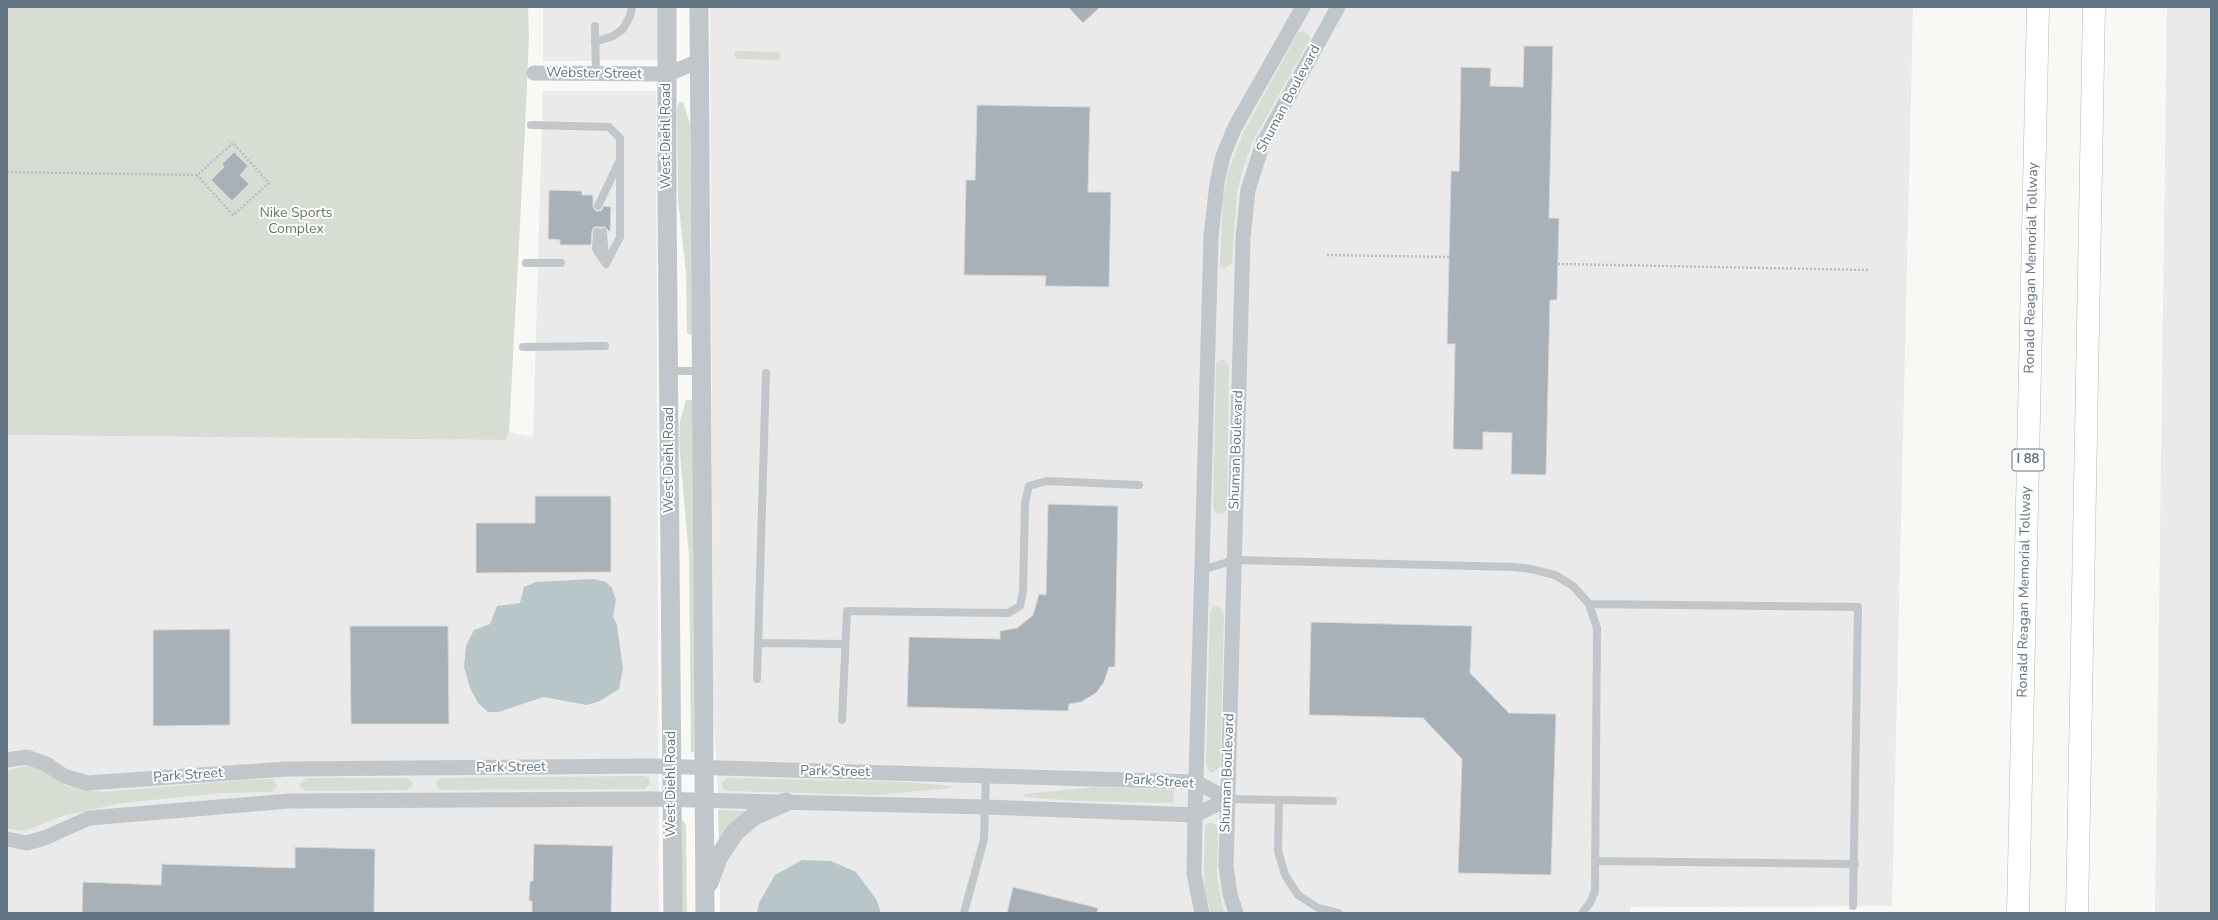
<!DOCTYPE html>
<html>
<head>
<meta charset="utf-8">
<style>
  body { margin:0 }
  #map { position:relative; width:2218px; height:920px; overflow:hidden; background:#f8f8f5; font-family:"Nunito Sans",sans-serif }
  canvas { display:block }
  .frame { position:absolute; inset:0; border:8px solid #627582; pointer-events:none }
</style>
</head>
<body>
<div id="map">
<canvas width="2218" height="920"></canvas>
<div class="frame"></div>
</div>
<script>
const context = document.querySelector('canvas').getContext('2d');
context.lineJoin = 'round';
function fill(path, color) {
  context.fillStyle = color;
  context.fill(path, 'evenodd');
}
function toPath(rows) {
  const path = new Path2D();
  for (const r of rows) {
    path.moveTo(r[0], r[1]);
    for (let i = 2; i < r.length; i += 2) path.lineTo(r[i], r[i + 1]);
  }
  return path;
}
function trace(path, color, width, dash) {
  context.strokeStyle = color;
  context.lineWidth = width;
  context.lineCap = dash ? 'butt' : 'round';
  context.setLineDash(dash || []);
  context.stroke(path);
}
function write(font, color, halo, rows, align = 'center') {
  context.font = font + ' "Nunito Sans",sans-serif';
  context.lineWidth = 4;
  context.setLineDash([]);
  context.textBaseline = 'middle';
  context.strokeStyle = halo;
  context.fillStyle = color;
  for (const [text, x, y, turn = 0] of rows) {
    context.save();
    context.translate(x, y);
    context.rotate((+turn || 0) * Math.PI / 180);
    context.textAlign = isNaN(turn) ? turn : align;
    if (halo) context.strokeText(text, 0, 0);
    context.fillText(text, 0, 0);
    context.restore();
  }
}
const built = toPath([
  [543,7,658,7,659,60,543,61],
  [710,7,1913,7,1892,906,1630,907,1630,913,720,913,720,819,713,710],
  [2167,7,2211,7,2211,913,2155,913],
  [543,91,656,91,659,913,7,913,7,435,506,440,509,432,533,437]
]);
const green = toPath([
  [7,7,528,7,529,38,525,129,509,432,506,440,7,435],
  [1303,31,1309,35,1310,39,1253,141,1243,169,1237,191,1232,263,1224,269,1220,265,1223,196,1229,169,1243,133,1298,33],
  [737,51,779,52,782,57,779,60,738,59,734,56,734,53],
  [679,102,683,102,690,124,692,335,687,334,686,273,678,200,677,109],
  [1220,360,1225,360,1229,366,1227,509,1224,513,1219,514,1215,512,1213,508,1216,363],
  [686,400,692,400,693,409,694,752,691,752,689,556,679,443,680,421],
  [1219,606,1224,614,1220,766,1214,772,1210,772,1206,764,1210,611,1213,607],
  [29,765,42,769,65,786,103,792,244,780,272,779,277,785,275,790,272,792,221,793,122,803,62,816,25,831,10,829,7,827,7,771],
  [645,776,649,778,650,784,644,789,442,790,438,788,436,783,441,778],
  [307,778,408,778,413,783,412,787,407,790,306,791,300,787,300,784],
  [728,778,907,782,951,786,951,788,876,795,729,791,723,789,721,783],
  [1095,787,1174,790,1173,803,1078,801,1024,797,1025,794],
  [718,810,746,811,719,840],
  [682,820,686,824,687,913,682,913],
  [1208,823,1214,823,1218,828,1217,877,1221,899,1225,913,1211,913,1205,891,1204,867,1205,826]
]);
const water = toPath([
  [594,579,606,582,612,588,616,600,613,617,617,625,623,669,619,689,600,701,587,705,543,697,499,712,488,712,478,703,470,688,464,667,466,646,474,630,490,624,497,606,520,603,524,587,536,582],
  [802,860,831,861,856,872,876,899,881,913,757,913,759,903,775,875]
]);
const building = toPath([
  [1068,7,1100,7,1083,23,1068,7],
  [1524,46,1553,46,1549,218,1559,218,1557,300,1550,300,1546,475,1511,474,1512,433,1483,432,1483,450,1453,449,1455,344,1447,344,1451,171,1459,171,1461,67,1491,68,1490,86,1523,87,1524,46],
  [977,105,1090,107,1088,192,1111,192,1109,287,1045,286,1046,276,964,275,966,180,975,180,977,105],
  [234,152,248,166,240,175,249,184,232,201,211,180,224,167,222,164,234,152],
  [549,190,582,191,582,195,593,195,593,207,596,211,601,211,604,206,611,207,610,232,605,227,594,227,592,231,591,245,560,245,560,240,548,239,549,190],
  [535,496,611,496,611,572,476,573,476,523,535,523,535,496],
  [1048,504,1118,506,1115,667,1109,667,1104,682,1096,693,1081,702,1069,704,1068,711,907,707,909,637,1000,639,1000,631,1017,628,1033,615,1039,594,1046,595,1048,504],
  [1311,622,1472,626,1470,673,1509,713,1556,714,1551,875,1458,873,1462,759,1423,718,1309,715,1311,622],
  [350,626,448,626,449,724,351,724,350,626],
  [230,629,230,725,153,726,153,630,230,629],
  [534,844,613,846,611,913,532,913,532,901,529,901,530,881,533,881,534,844],
  [295,847,375,849,374,913,82,913,83,882,161,885,162,864,295,868,295,847],
  [1013,887,1098,908,1097,913,1007,913,1013,887]
]);
const path = toPath([
  [7,172,197,175,233,143,269,183,233,215,197,175],
  [1327,255,1449,257],
  [1558,264,1869,270]
]);
const service = toPath([
  [595,26,596,75],
  [595,42,613,36,623,29,630,16,632,7],
  [531,125,609,127,620,138,620,237,606,264],
  [598,206,620,160],
  [597,232,596,249,606,264],
  [603,232,605,259],
  [526,263,561,263],
  [523,347,605,346],
  [670,371,701,371],
  [1202,570,1234,560,1514,567,1531,569,1555,575,1573,586,1589,604,1597,628,1595,891,1590,903,1582,913],
  [1589,604,1858,607,1853,906],
  [758,643,845,644],
  [757,679,766,373],
  [842,720,847,611,1008,613,1020,606,1023,591,1025,503,1029,486,1047,481,1139,485],
  [1228,799,1333,801],
  [1279,800,1278,851,1285,875,1298,895,1318,908,1338,913],
  [1595,861,1855,864],
  [964,913,984,839,986,775]
]);
const minor = toPath([
  [534,73,668,74,699,61],
  [7,760,27,757,46,764,64,776,87,783,286,769,653,766,1196,782,1228,799],
  [7,839,27,843,47,837,89,818,289,801,652,799,986,807,1195,815,1228,799],
  [1202,913,1194,874,1195,815,1211,236,1217,183,1223,156,1235,127,1303,7],
  [1236,913,1230,894,1226,866,1243,238,1248,190,1263,143,1338,7]
]);
const tertiary = toPath([
  [667,7,667,199,673,913],
  [699,7,705,913],
  [709,883,718,858,735,832,754,816,786,802]
]);
const motorway = toPath([
  [2018,913,2038,7],
  [2077,913,2094,7]
]);
const shields = [
  [2028,460,32]
];
const shieldNames = [
  ["I 88",2028,460]
];
const streetNames = [
  ["Webster Street",594,74,1],
  ["Shuman Boulevard",1289,99,-62],
  ["West Diehl Road",667,136,-90],
  ["Ronald Reagan Memorial Tollway",2032,268,-89],
  ["Shuman Boulevard",1237,450,-88],
  ["West Diehl Road",670,460,-90],
  ["Ronald Reagan Memorial Tollway",2025,592,-89],
  ["Park Street",511,768,-1],
  ["Park Street",835,772,1],
  ["Shuman Boulevard",1228,773,-88],
  ["Park Street",188,776,-4],
  ["Park Street",1159,782,4],
  ["West Diehl Road",672,784,-90]
];
const parkNames = [
  ["Nike Sports",296,214],
  ["Complex",296,230]
];
fill(built, '#e9eae9');
fill(green, '#d8ddd4');
fill(water, '#b8c6c9');
fill(building, '#a8b1b8');
trace(building, '#dadad8', 1);
trace(motorway, '#b4b9bc', 23);
trace(path, '#b9bdc0', 2.5, [2, 2]);
trace(service, '#c1c6ca', 8);
trace(minor, '#c1c6ca', 15);
trace(tertiary, '#c1c6ca', 19);
trace(motorway, '#fff', 22);
for (const [x, y, w] of shields) {
  const box = new Path2D();
  box.roundRect(x - w / 2, y - 11, w, 22, 3);
  context.fillStyle = '#fff';
  context.fill(box);
  trace(box, '#627582', 1);
}
write('bold 13px', '#627582', null, shieldNames);
write('14px', '#627582', '#fff', streetNames);
write('14px', '#667961', '#fff', parkNames);
</script>
</body>
</html>
